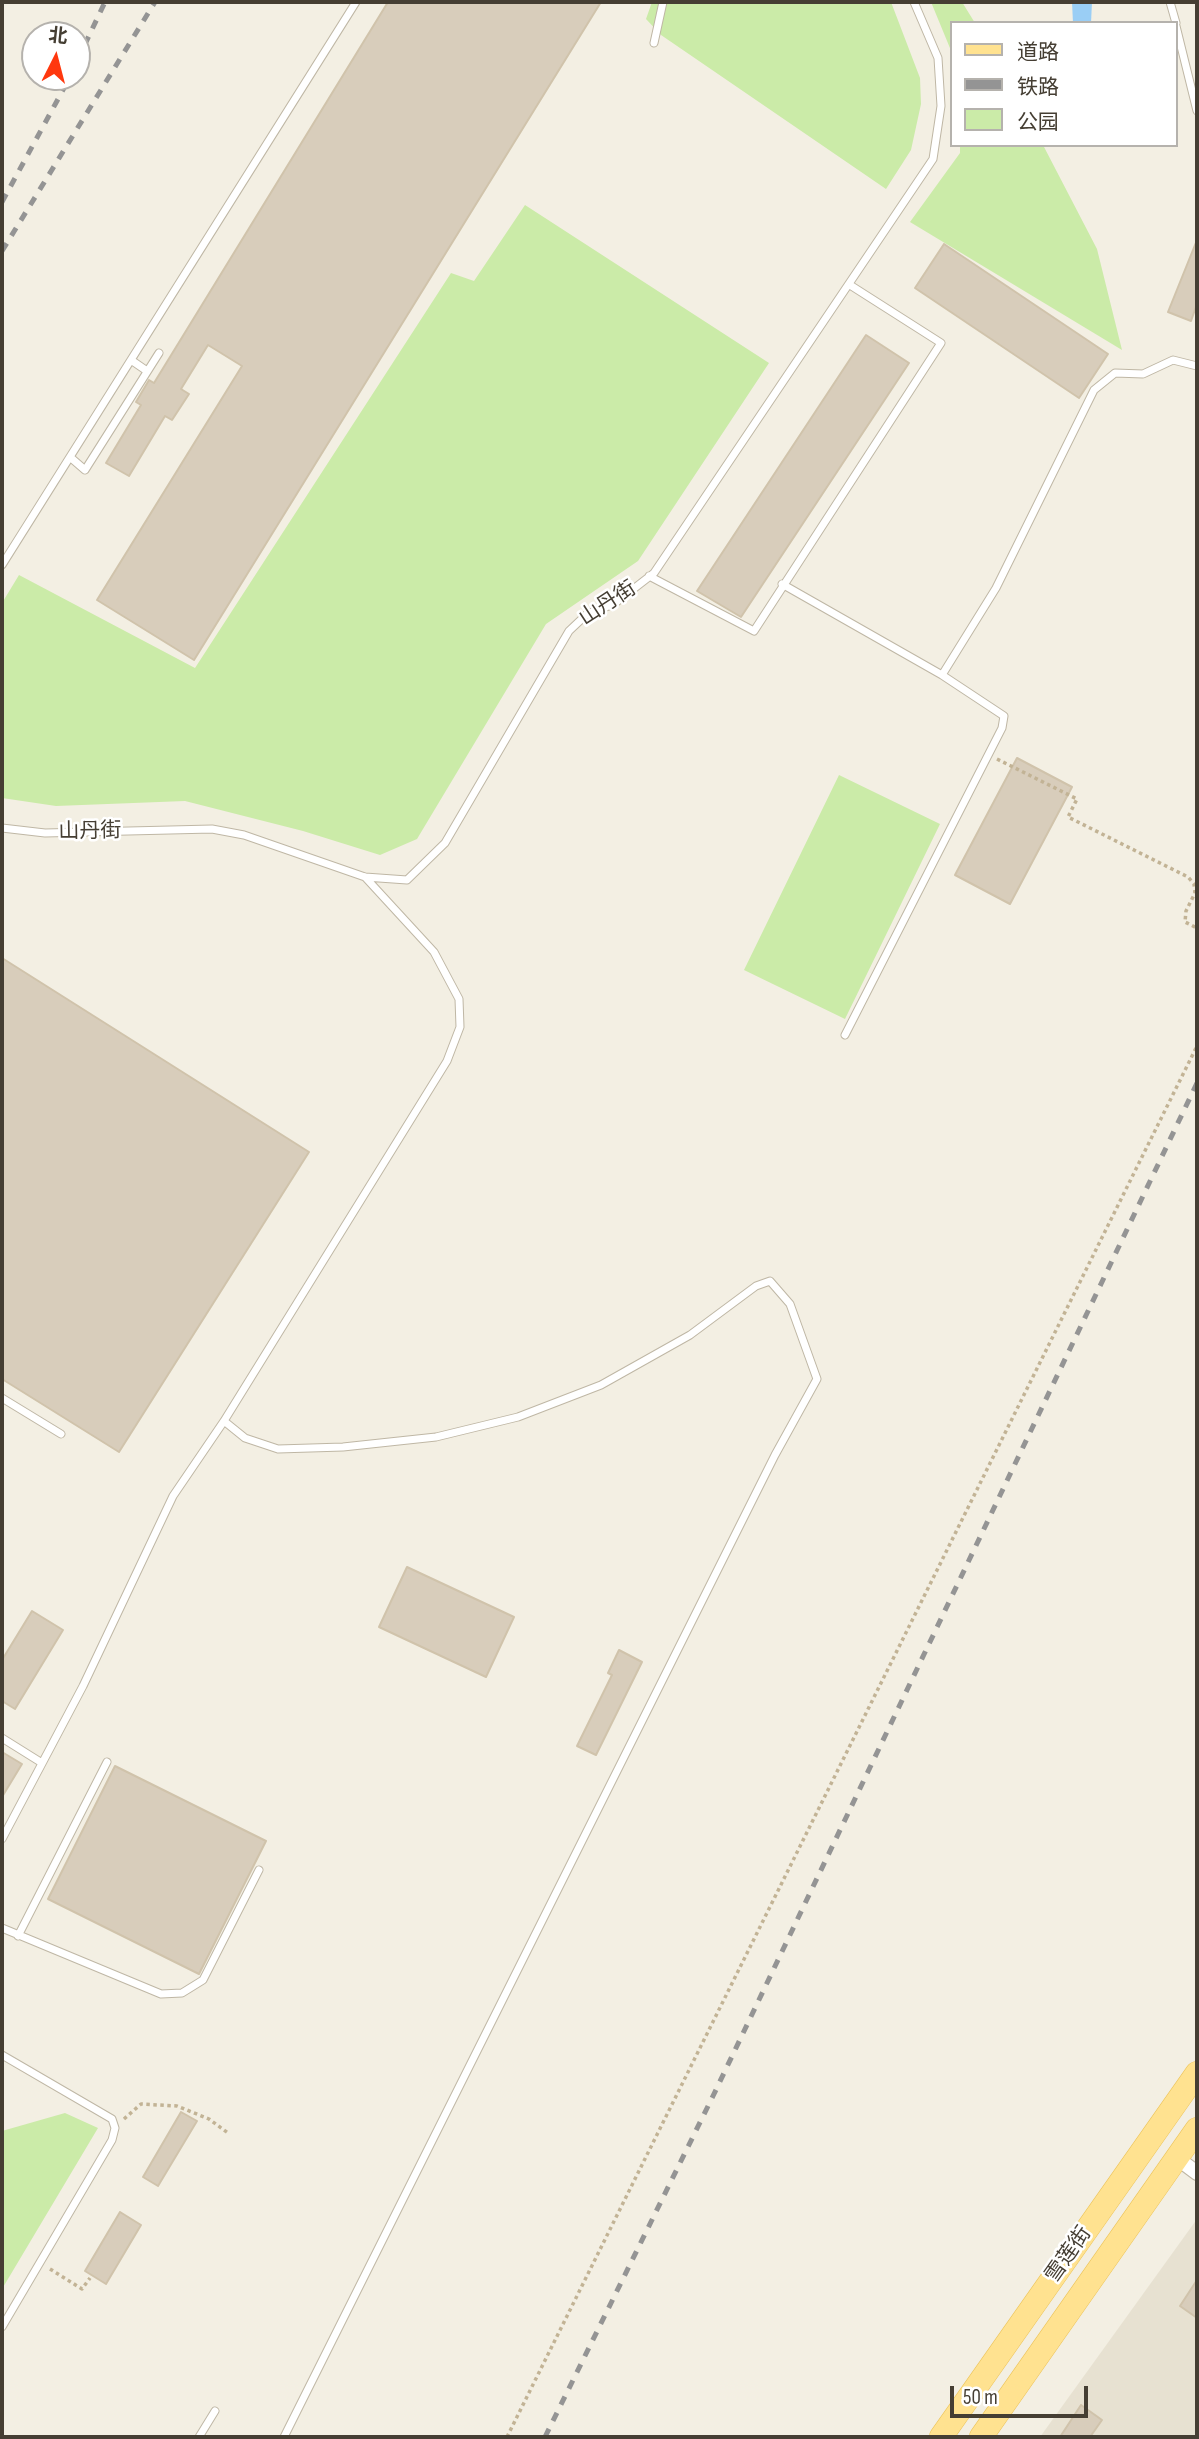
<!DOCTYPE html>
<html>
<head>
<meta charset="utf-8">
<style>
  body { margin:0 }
  #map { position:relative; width:1199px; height:2439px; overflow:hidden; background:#f3efe3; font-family:"Sofia Sans Condensed","Noto Sans SC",sans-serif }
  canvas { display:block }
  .frame { position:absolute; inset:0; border:4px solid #453e33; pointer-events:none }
  .legend { position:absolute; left:950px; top:21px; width:228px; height:126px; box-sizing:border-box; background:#fff; border:2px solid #b5b2ad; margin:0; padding:9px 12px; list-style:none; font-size:21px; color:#453e33 }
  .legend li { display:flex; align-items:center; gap:14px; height:35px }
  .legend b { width:35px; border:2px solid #b5b2ad }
  .north { position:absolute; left:21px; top:21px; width:70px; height:70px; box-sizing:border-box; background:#fff; border:2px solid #b5b2ad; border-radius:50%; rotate:6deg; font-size:19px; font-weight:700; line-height:28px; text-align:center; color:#453e33 }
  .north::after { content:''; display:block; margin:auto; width:24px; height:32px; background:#ff380e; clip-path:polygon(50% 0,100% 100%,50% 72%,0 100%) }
  .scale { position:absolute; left:950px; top:2386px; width:138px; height:32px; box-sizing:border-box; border:4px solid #453e33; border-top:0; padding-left:9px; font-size:21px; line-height:24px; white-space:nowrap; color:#453e33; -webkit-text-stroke:5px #fff; paint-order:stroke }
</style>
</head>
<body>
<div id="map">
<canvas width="1199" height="2439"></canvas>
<div class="frame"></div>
<ul class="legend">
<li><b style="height:9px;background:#ffe290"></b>道路</li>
<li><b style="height:9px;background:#949494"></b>铁路</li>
<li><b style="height:19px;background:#cbeba8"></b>公园</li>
</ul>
<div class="north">北</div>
<div class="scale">50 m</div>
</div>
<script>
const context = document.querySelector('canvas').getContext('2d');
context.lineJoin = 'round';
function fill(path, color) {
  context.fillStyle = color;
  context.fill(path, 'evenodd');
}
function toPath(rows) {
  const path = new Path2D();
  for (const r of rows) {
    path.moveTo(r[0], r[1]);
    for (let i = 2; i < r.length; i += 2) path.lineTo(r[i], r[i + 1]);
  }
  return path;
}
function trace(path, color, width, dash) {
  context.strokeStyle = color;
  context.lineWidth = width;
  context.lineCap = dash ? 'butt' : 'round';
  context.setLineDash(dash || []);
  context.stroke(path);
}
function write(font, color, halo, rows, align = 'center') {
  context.font = font + ' "Sofia Sans Condensed","Noto Sans SC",sans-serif';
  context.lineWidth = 5;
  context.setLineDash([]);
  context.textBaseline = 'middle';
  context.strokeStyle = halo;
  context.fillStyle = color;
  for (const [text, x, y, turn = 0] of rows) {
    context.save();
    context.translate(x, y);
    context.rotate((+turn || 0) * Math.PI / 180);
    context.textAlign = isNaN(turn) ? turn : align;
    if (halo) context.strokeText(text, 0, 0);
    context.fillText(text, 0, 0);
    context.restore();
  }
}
const residential = toPath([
  [1197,2219,1197,2437,1040,2437]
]);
const green = toPath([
  [652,2,891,2,920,78,921,104,911,150,886,189,661,35,646,19],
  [931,2,962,2,975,23,952,23,952,53],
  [960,145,1043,145,1097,249,1122,350,910,222,960,153],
  [525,205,769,363,638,561,546,624,417,839,380,855,303,831,185,801,56,806,2,798,2,603,19,575,195,668,451,273,474,281],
  [839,775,940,824,845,1019,744,970],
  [65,2113,98,2128,2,2289,2,2131]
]);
const water = toPath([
  [1072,2,1092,2,1091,23,1073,23]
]);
const building = toPath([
  [388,2,601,2,194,660,97,600,242,366,208,345,181,389,189,394,172,420,165,416,129,476,106,463,141,405,136,402,149,380,154,383,388,2],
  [1197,240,1197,304,1191,321,1168,312,1197,240],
  [944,244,1108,354,1079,398,915,288,944,244],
  [866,335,909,363,741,617,697,591,866,335],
  [1017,758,1072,787,1010,904,955,875,1017,758],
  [2,958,309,1152,119,1452,2,1379,2,958],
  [407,1567,514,1617,486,1677,379,1627,407,1567],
  [32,1611,63,1630,15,1709,2,1701,2,1660,32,1611],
  [619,1650,642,1662,596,1755,577,1746,612,1675,608,1673,619,1650],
  [2,1752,22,1764,2,1797,2,1752],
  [115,1766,266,1841,199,1974,48,1899,115,1766],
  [181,2112,197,2121,158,2186,143,2177,181,2112],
  [120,2212,141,2225,106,2284,85,2271,120,2212],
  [1197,2280,1197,2318,1180,2306,1197,2280],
  [1081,2405,1102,2420,1090,2437,1060,2437,1081,2405]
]);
const path = toPath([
  [997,759,1077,799,1068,817,1188,877,1194,884,1195,893,1186,911,1185,922,1197,928],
  [124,2119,141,2104,177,2106,209,2119,228,2133],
  [50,2269,82,2289,90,2278],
  [507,2437,1197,1046]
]);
const lane = toPath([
  [1170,2,1176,23],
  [1176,26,1197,111],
  [654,43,663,2],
  [131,360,147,371],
  [70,457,85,470,159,353],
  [2,565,356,2],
  [649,576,754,631,941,343,850,285],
  [782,584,942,675,996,588,1094,390,1115,373,1143,374,1173,360,1197,366],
  [2,828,45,833,212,829,244,835,365,877,407,880,445,843,569,631,587,614,614,604,654,573,933,159,941,106,938,58,914,2],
  [845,1035,1002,728,1004,716,942,675],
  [2,1398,61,1434],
  [224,1421,245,1438,278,1449,343,1447,436,1437,518,1417,601,1385,690,1335,756,1286,770,1281,790,1304,817,1379,775,1455,284,2437],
  [2,1738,42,1763],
  [2,1839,83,1686,173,1496,224,1421,447,1061,460,1027,459,999,434,952,365,877],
  [2,1928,161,1994,182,1993,203,1980,259,1870],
  [18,1936,107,1762],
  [2,2055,112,2119,115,2128,112,2140,2,2327],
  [199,2437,215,2411]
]);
const street = toPath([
  [1177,2158,1197,2173]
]);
const primary = toPath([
  [941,2437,1197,2073],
  [981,2437,1197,2129]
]);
const rail = toPath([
  [77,61,105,2],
  [2,202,70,77],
  [2,251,155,2],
  [545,2437,713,2096,1197,1083]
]);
const streetNames = [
  ["山丹街",608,604,-33],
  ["山丹街",90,832,-1],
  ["雪莲街",1069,2255,-55]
];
fill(residential, '#e7e1d1');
fill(green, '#cbeba8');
fill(water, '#9acef5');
fill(building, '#d8cdbb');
trace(building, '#d0c3ab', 2);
trace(lane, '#bfb7a5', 9);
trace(street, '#bfb7a5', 16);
trace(primary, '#ecc358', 24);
trace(path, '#c2b395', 3.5, [3.5, 3.5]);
trace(lane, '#fff', 7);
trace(street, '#fff', 14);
trace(primary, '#ffe290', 23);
trace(rail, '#949494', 5, [9, 9]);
write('21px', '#453e33', '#fff', streetNames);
</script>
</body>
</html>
